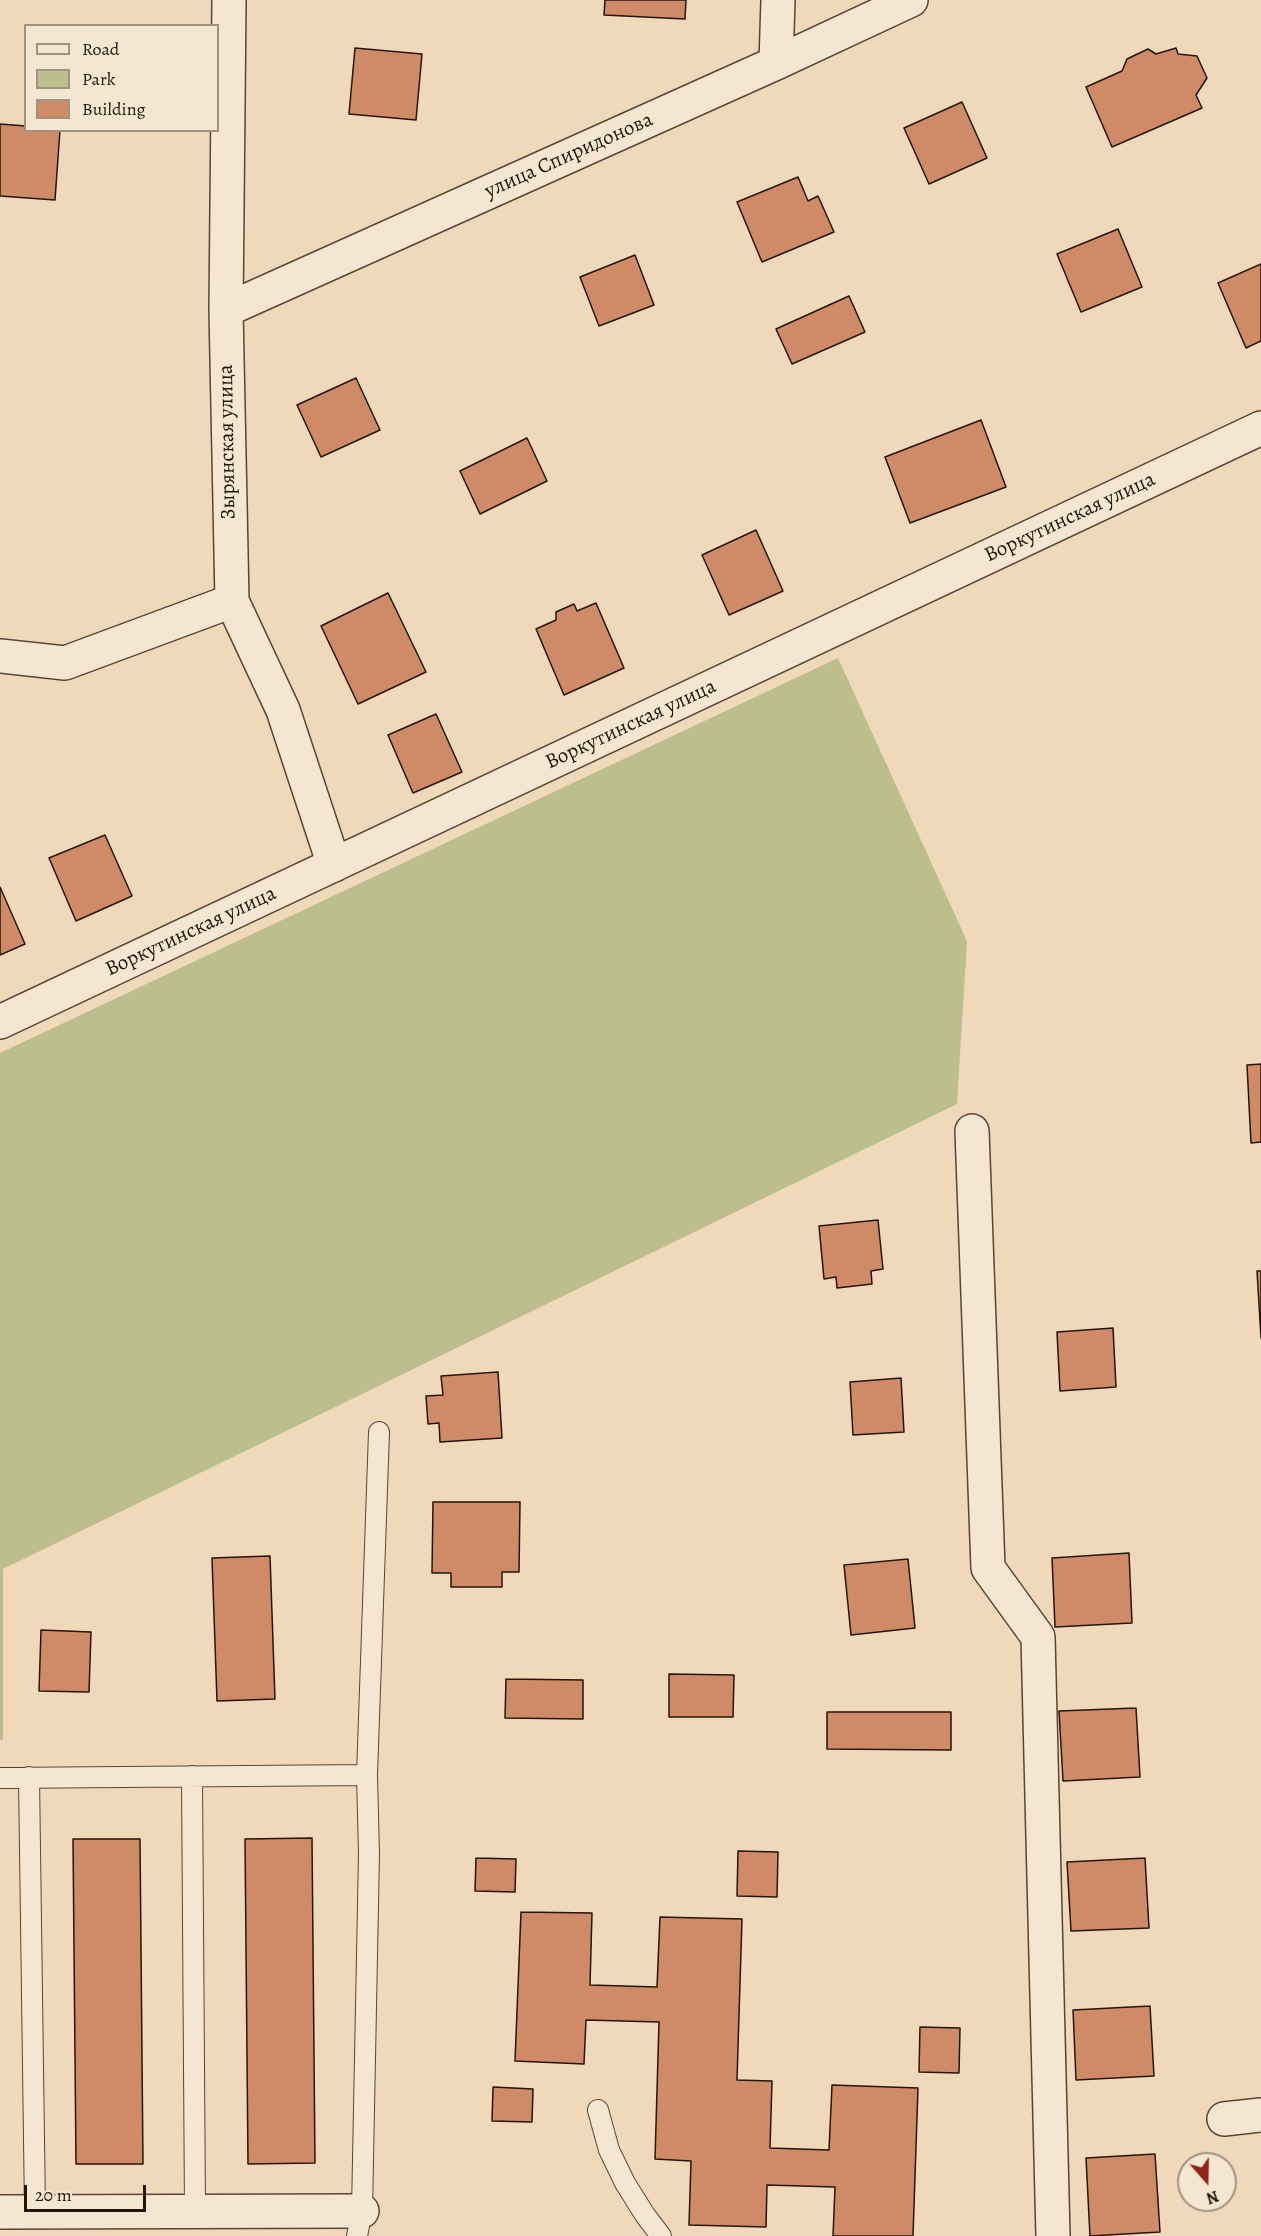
<!DOCTYPE html>
<html>
<head>
<meta charset="utf-8">
<style>
  body { margin:0 }
  #map { position:relative; width:1261px; height:2236px; overflow:hidden; background:#f0d9ba; font-family:Alegreya,serif }
  canvas { display:block }
  .legend { position:absolute; left:24px; top:24px; width:195px; height:108px; box-sizing:border-box; background:#f5e6d2; border:2px solid #a29282; margin:0; padding:8px 10px; list-style:none; font-size:18px; color:#251509 }
  .legend li { display:flex; align-items:center; gap:12px; height:30px }
  .legend b { width:30px; border:2px solid #a29282 }
  .north { position:absolute; left:1177px; top:2152px; width:60px; height:60px; box-sizing:border-box; background:#f5e6d2; border:2px solid #a29282; border-radius:50%; rotate:160deg; font-size:16px; font-weight:700; line-height:24px; text-align:center; color:#251509 }
  .north::after { content:''; display:block; margin:auto; width:21px; height:27px; background:#8f2418; clip-path:polygon(50% 0,100% 100%,50% 72%,0 100%) }
  .scale { position:absolute; left:24px; top:2185px; width:122px; height:27px; box-sizing:border-box; border:3px solid #251509; border-top:0; padding-left:8px; font-size:18px; line-height:21px; white-space:nowrap; color:#251509; -webkit-text-stroke:4px #f5e6d2; paint-order:stroke }
</style>
</head>
<body>
<div id="map">
<canvas width="1261" height="2236"></canvas>
<ul class="legend">
<li><b style="height:8px;background:#f5e6d2"></b>Road</li>
<li><b style="height:16px;background:#bcbe8d"></b>Park</li>
<li><b style="height:16px;background:#cf8b67"></b>Building</li>
</ul>
<div class="north">N</div>
<div class="scale">20 m</div>
</div>
<script>
const context = document.querySelector('canvas').getContext('2d');
context.lineJoin = 'round';
function fill(path, color) {
  context.fillStyle = color;
  context.fill(path, 'evenodd');
}
function toPath(rows) {
  const path = new Path2D();
  for (const r of rows) {
    path.moveTo(r[0], r[1]);
    for (let i = 2; i < r.length; i += 2) path.lineTo(r[i], r[i + 1]);
  }
  return path;
}
function trace(path, color, width, dash) {
  context.strokeStyle = color;
  context.lineWidth = width;
  context.lineCap = dash ? 'butt' : 'round';
  context.setLineDash(dash || []);
  context.stroke(path);
}
function write(font, color, halo, rows, align = 'center') {
  context.font = font + ' Alegreya,serif';
  context.lineWidth = 5;
  context.setLineDash([]);
  context.textBaseline = 'middle';
  context.strokeStyle = halo;
  context.fillStyle = color;
  for (const [text, x, y, turn = 0] of rows) {
    context.save();
    context.translate(x, y);
    context.rotate((+turn || 0) * Math.PI / 180);
    context.textAlign = isNaN(turn) ? turn : align;
    if (halo) context.strokeText(text, 0, 0);
    context.fillText(text, 0, 0);
    context.restore();
  }
}
const green = toPath([
  [838,658,967,941,957,1104,3,1569,3,1740,0,1740,0,1053]
]);
const building = toPath([
  [605,0,686,0,685,19,604,15,605,0],
  [355,48,422,54,416,120,349,114,355,48],
  [1176,48,1178,54,1197,56,1207,78,1196,95,1202,108,1112,147,1086,87,1122,71,1127,59,1148,49,1156,54,1176,48],
  [962,102,987,158,929,184,904,128,962,102],
  [0,124,26,126,26,130,60,130,55,200,0,196,0,124],
  [798,177,808,201,818,196,834,232,762,262,737,202,798,177],
  [1118,229,1142,287,1081,312,1057,254,1118,229],
  [635,255,654,305,599,326,580,277,635,255],
  [1261,264,1261,341,1246,348,1218,283,1261,264],
  [849,296,865,332,792,364,776,329,849,296],
  [356,378,380,430,321,457,297,405,356,378],
  [981,420,1006,487,910,523,885,457,981,420],
  [527,438,547,481,480,514,460,471,527,438],
  [756,530,783,591,729,615,702,555,756,530],
  [388,593,426,672,358,704,321,626,388,593],
  [596,603,624,668,564,695,536,629,556,620,556,612,574,604,577,611,596,603],
  [436,714,462,772,413,793,388,735,436,714],
  [105,835,132,896,76,921,49,858,105,835],
  [0,887,25,944,0,955,0,887],
  [1261,1064,1261,1142,1251,1143,1247,1065,1261,1064],
  [878,1220,883,1269,871,1271,872,1284,837,1288,836,1277,824,1279,819,1226,878,1220],
  [1257,1271,1261,1271,1261,1338,1257,1271],
  [1113,1328,1116,1387,1060,1391,1057,1332,1113,1328],
  [498,1372,502,1438,440,1442,439,1423,428,1424,426,1396,443,1395,441,1376,498,1372],
  [901,1378,904,1432,853,1435,850,1382,901,1378],
  [433,1502,520,1502,519,1572,502,1572,502,1587,451,1587,451,1573,432,1573,433,1502],
  [1129,1553,1132,1623,1055,1627,1052,1558,1129,1553],
  [270,1556,275,1699,217,1701,212,1558,270,1556],
  [908,1559,915,1628,851,1635,844,1565,908,1559],
  [41,1630,91,1632,89,1692,39,1691,41,1630],
  [669,1674,734,1675,733,1717,669,1717,669,1674],
  [506,1679,583,1680,583,1719,505,1718,506,1679],
  [1136,1708,1140,1777,1063,1781,1059,1711,1136,1708],
  [827,1712,951,1712,951,1750,827,1749,827,1712],
  [312,1838,315,2163,248,2164,245,1839,312,1838],
  [73,1839,140,1839,143,2164,76,2164,73,1839],
  [738,1851,778,1852,777,1897,737,1896,738,1851],
  [476,1858,516,1859,515,1892,475,1891,476,1858],
  [1145,1858,1149,1928,1071,1931,1067,1862,1145,1858],
  [521,1912,592,1913,590,1985,657,1987,660,1917,742,1919,737,2080,772,2081,770,2148,829,2150,832,2085,918,2088,913,2236,833,2236,835,2187,767,2185,766,2227,689,2225,691,2161,655,2159,659,2022,586,2020,584,2064,515,2061,521,1912],
  [1150,2006,1154,2076,1076,2080,1073,2010,1150,2006],
  [920,2027,960,2028,959,2073,919,2072,920,2027],
  [493,2087,533,2089,532,2122,492,2121,493,2087],
  [1155,2154,1160,2232,1090,2236,1086,2158,1155,2154]
]);
const service = toPath([
  [192,1776,195,2211],
  [29,1777,35,2211],
  [0,1778,367,1775],
  [598,2110,609,2150,625,2183,645,2215,661,2236],
  [357,2236,362,2211,369,1854,367,1775,379,1432]
]);
const minor = toPath([
  [229,0,226,310,232,601,283,710,334,865],
  [776,63,778,0],
  [226,310,776,63,911,0],
  [0,656,65,663,232,601],
  [0,1022,1261,428],
  [972,1131,988,1568,1038,1637,1053,2236],
  [1224,2119,1261,2115],
  [0,2212,362,2211]
]);
const streetNames = [
  ["улица Спиридонова",569,156,-24],
  ["Зырянская улица",228,442,-91],
  ["Воркутинская улица",1070,518,-25],
  ["Воркутинская улица",631,725,-25],
  ["Воркутинская улица",191,932,-25]
];
fill(green, '#bcbe8d');
fill(building, '#cf8b67');
trace(building, '#251509', 1.5);
trace(service, '#584635', 22);
trace(minor, '#584635', 36);
trace(service, '#f5e6d2', 20);
trace(minor, '#f5e6d2', 33);
write('21px', '#251509', '#f5e6d2', streetNames);
</script>
</body>
</html>
